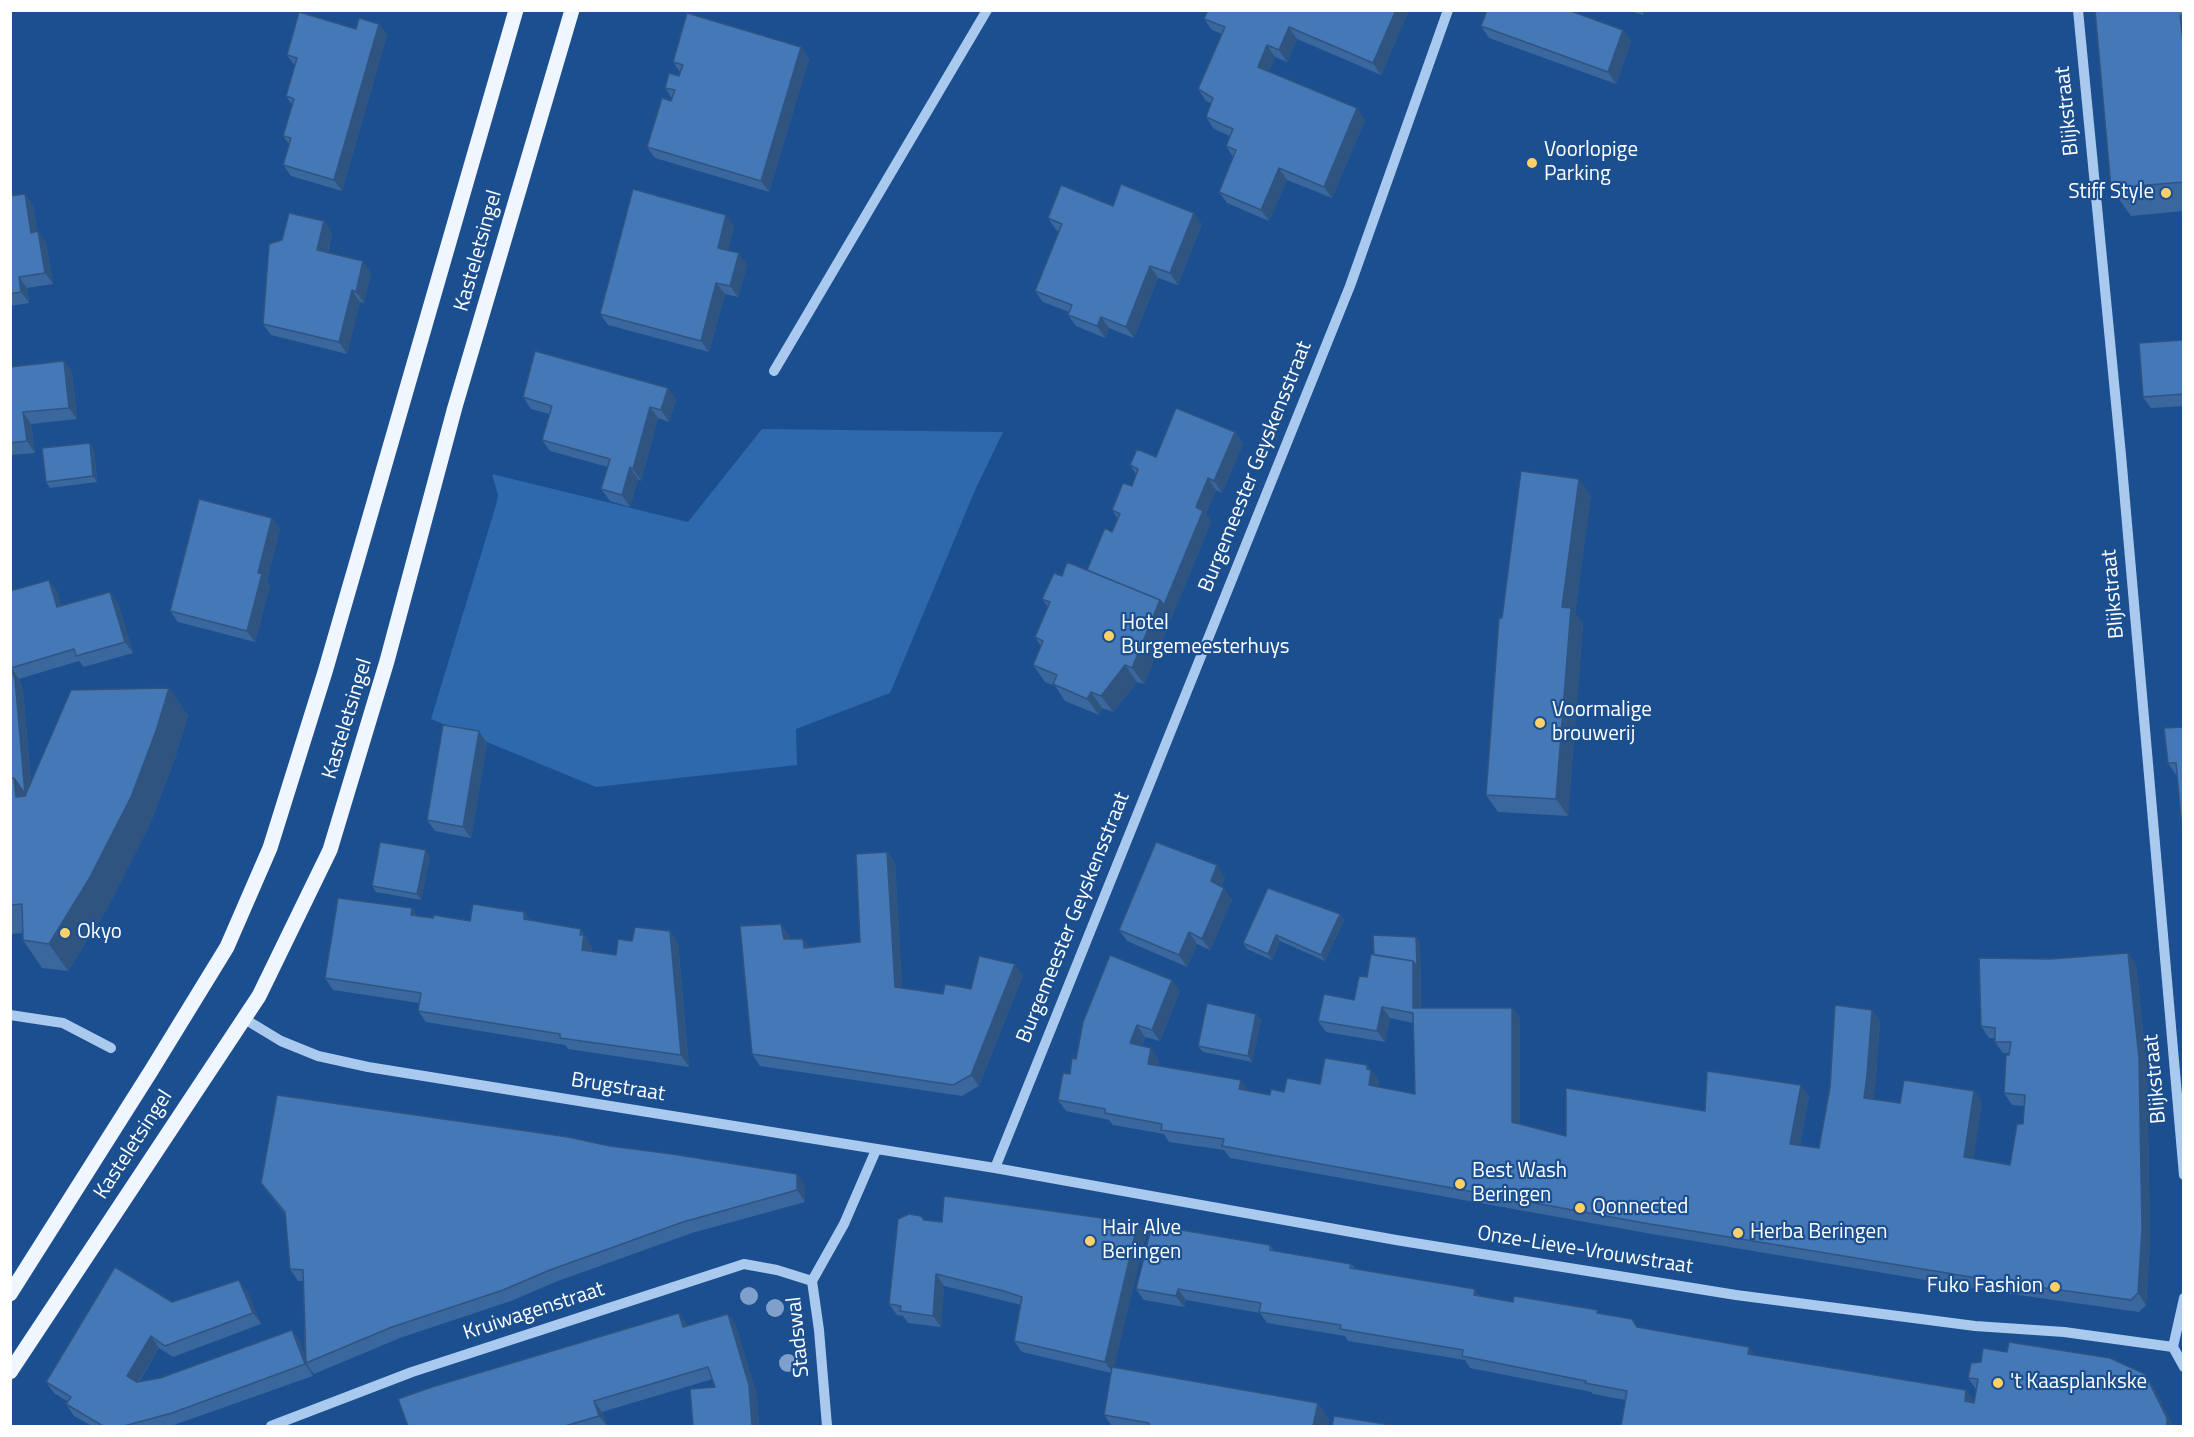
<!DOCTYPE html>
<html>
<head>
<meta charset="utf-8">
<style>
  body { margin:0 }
  #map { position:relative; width:2194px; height:1437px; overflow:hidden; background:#1b4f8f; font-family:"Titillium Web",sans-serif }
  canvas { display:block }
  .frame { position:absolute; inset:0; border:12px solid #fff; pointer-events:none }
</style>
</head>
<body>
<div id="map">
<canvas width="2194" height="1437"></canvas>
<div class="frame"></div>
</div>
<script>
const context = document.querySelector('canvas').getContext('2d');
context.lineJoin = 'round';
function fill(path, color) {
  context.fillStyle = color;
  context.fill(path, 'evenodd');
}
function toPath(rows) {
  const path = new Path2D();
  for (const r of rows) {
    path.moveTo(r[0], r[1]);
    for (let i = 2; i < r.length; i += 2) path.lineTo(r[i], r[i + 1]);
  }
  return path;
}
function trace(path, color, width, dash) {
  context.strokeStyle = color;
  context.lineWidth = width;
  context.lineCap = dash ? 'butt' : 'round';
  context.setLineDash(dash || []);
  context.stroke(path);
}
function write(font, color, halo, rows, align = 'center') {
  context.font = font + ' "Titillium Web",sans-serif';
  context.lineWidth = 4.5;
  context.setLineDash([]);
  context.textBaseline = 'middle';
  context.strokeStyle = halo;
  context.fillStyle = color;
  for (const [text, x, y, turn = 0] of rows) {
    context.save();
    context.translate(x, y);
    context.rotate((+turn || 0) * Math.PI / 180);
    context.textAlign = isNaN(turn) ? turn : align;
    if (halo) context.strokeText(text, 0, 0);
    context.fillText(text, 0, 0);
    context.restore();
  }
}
const green = toPath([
  [762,429,1003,432,976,488,890,693,796,729,797,765,596,787,431,719,496,505,498,495,492,474,688,522]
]);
const minor = toPath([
  [2078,10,2121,455,2184,1175],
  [774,371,987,10],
  [10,1015,63,1023,111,1048],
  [243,1018,281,1041,318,1056,368,1067,995,1168,1396,1240,1736,1295,1975,1326,2064,1332,2173,1347],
  [995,1168,1350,286,1448,10],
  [2173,1347,2184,1298],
  [2173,1347,2184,1367],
  [271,1426,412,1372,744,1264,777,1270,812,1281],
  [827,1426,819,1330,812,1281,844,1224,876,1150]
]);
const major = toPath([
  [10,1294,151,1071,227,947,270,848,325,672,516,10],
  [10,1372,259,996,330,850,387,661,455,407,572,10]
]);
const trees = [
  [749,1296],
  [775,1308],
  [788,1363]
];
const wall = toPath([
  [1409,10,1381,75,1297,39,1287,62,1275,57,1269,71,1365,120,1332,198,1287,180,1269,221,1227,203,1219,192,1233,157,1226,146,1230,136,1214,129,1206,117,1211,103,1206,101,1198,89,1222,34,1212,30,1204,19],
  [1628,10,1644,10,1643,15],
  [2095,10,2184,10,2184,211,2131,216,2111,188],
  [379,24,387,35,342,191,291,176,283,165,289,144,283,136,292,105,286,96,295,66,287,55,356,29],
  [1481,26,1623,30,1631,42,1616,84,1489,38],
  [801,47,809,59,769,192,655,158,647,147,672,98,665,88,679,76,680,72,673,62],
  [10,196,33,205,37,231,46,243,53,284,27,288,29,303,10,306],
  [1113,206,1202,224,1178,285,1158,278,1134,338,1109,328,1105,338,1076,326,1068,315,1069,312,1043,302,1035,291,1059,231,1056,230,1048,218],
  [324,221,332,233,328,253,371,273,364,303,360,302,347,354,271,335,263,324,282,240],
  [734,226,728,250,747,265,738,297,725,294,709,352,608,325,600,314],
  [2184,340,2184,406,2151,408,2143,397],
  [64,361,72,372,77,419,31,424,35,453,10,455,10,367],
  [523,397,676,399,669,422,658,418,641,481,638,479,630,507,610,501,601,489,608,467,550,451,542,440,549,414,531,409],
  [1235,432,1243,444,1222,493,1216,490,1206,514,1211,522,1144,684,1137,682,1113,712,1102,708,1099,715,1065,701,1055,686,1045,682,1033,665,1041,646,1035,637,1048,607,1042,599,1062,576,1087,570,1112,532,1118,519,1112,510,1132,486,1136,474,1130,465],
  [94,449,97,482,50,488,46,482],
  [1591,495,1575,613,1583,624,1568,816,1498,812,1486,795,1502,618],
  [272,518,280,529,267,580,270,585,255,642,178,622,170,611],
  [10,591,57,591,61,606,118,603,133,653,84,667,79,661,19,679,23,691,31,782,169,688,188,716,175,758,150,824,108,907,68,971,42,968,23,940,22,933,10,934],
  [2184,727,2177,775,2176,775,2168,763],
  [479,731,487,743,471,838,435,831,427,820],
  [887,852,895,863,902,988,943,994,971,989,1023,975,979,1086,962,1096,760,1066,752,1054,789,935,790,939,803,939,809,947,860,942],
  [430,856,421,900,376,892,372,886],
  [1225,877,1221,887,1232,900,1210,950,1197,944,1187,967,1127,941,1119,930],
  [412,908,417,916,433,918,470,921,524,912,530,920,581,929,592,947,592,951,616,955,632,941,670,931,678,943,689,1067,568,1049,565,1045,426,1022,418,1011,419,1003,333,990,325,978],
  [1340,914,1344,920,1325,961,1280,941,1272,960,1247,949,1243,943],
  [1416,937,1420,943,1421,1008,1512,1008,1520,1019,1520,1124,1566,1136,1705,1111,1809,1096,1800,1145,1819,1148,1872,1010,1880,1021,1875,1087,1873,1099,1900,1103,1974,1091,1982,1102,1973,1159,2010,1165,2023,1124,2024,1106,2012,1105,2004,1093,2010,1053,2003,1053,1995,1042,1995,1038,1989,1038,1981,1026,2136,964,2147,1069,2150,1241,2146,1305,2139,1312,1997,1292,1652,1234,1230,1158,1224,1150,1169,1142,1164,1134,1113,1125,1109,1120,1066,1111,1058,1100,1076,1059,1180,991,1160,1041,1145,1037,1142,1046,1159,1060,1158,1066,1249,1091,1270,1095,1320,1084,1367,1065,1379,1081,1378,1087,1415,1094,1413,1023,1390,1018,1385,1042,1326,1032,1318,1021,1354,1000,1367,977,1374,955],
  [1256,1014,1261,1020,1252,1062,1203,1052,1198,1046],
  [610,1146,805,1185,805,1202,692,1233,558,1281,511,1301,400,1338,314,1374,311,1370,313,1376,171,1426,92,1426,74,1416,66,1404,68,1402,54,1393,46,1382,172,1302,247,1291,261,1324,173,1357,159,1348,139,1382,160,1378,300,1341,305,1356,303,1281,298,1281,290,1269,285,1214,269,1194,261,1183],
  [924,1220,942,1222,1146,1234,1114,1367,1318,1403,1329,1420,1328,1426,1112,1426,1104,1415,1111,1373,1022,1352,1014,1341,1021,1305,944,1286,941,1327,908,1323,903,1316,897,1315,889,1304],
  [1270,1245,1274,1251,1351,1264,1355,1268,1480,1297,1513,1302,1600,1314,1638,1327,1755,1355,1966,1390,1974,1402,1976,1389,1968,1378,2145,1374,2153,1386,2173,1426,1625,1400,1593,1394,1591,1392,1470,1368,1465,1360,1348,1341,1345,1336,1267,1323,1260,1313,1186,1300,1184,1307,1144,1300,1136,1289],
  [728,1314,736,1326,757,1396,759,1426,693,1426,715,1387,713,1379,602,1412,607,1426,408,1426,687,1324,687,1326]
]);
const shadedWall = toPath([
  [1396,10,1409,10,1381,75,1373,63],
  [2180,15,2184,20,2184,52],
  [379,24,387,35,342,191,334,180],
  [1289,27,1297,39,1287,62,1279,50],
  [1623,30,1631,42,1616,84,1608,72],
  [1267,45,1275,57,1266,78,1258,67],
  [801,47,809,59,769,192,761,181],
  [1357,108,1365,120,1332,198,1324,187],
  [1279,168,1287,180,1269,221,1261,210],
  [25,194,33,205,39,244,31,233],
  [1194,213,1202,224,1178,285,1170,273],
  [726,215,734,226,726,259,718,248],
  [324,221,332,233,325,262,317,250],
  [38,231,46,243,53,284,45,273],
  [739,253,747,265,738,297,730,286],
  [363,261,371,273,364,303,356,292],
  [1150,266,1158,278,1134,338,1126,327],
  [19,277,27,288,29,303,21,292],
  [716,283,725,294,709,352,701,341],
  [352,290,360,302,347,354,339,342],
  [1101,317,1109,328,1105,338,1097,326],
  [64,361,72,372,77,419,69,408],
  [668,388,676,399,669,422,661,410],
  [650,407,658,418,641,481,633,469],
  [23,412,31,424,35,453,27,441],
  [1235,432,1243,444,1222,493,1214,481],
  [90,443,94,449,97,482,93,476],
  [630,467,638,479,630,507,622,495],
  [1208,478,1216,490,1206,514,1211,522,1144,684,1132,668],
  [1579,479,1591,495,1575,613,1583,624,1568,816,1556,799,1562,607],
  [272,518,280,529,267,580,270,585,255,642,247,631,258,573],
  [49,580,57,591,65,619,57,607],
  [110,592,118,603,133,653,125,642],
  [1125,665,1137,682,1113,712,1101,696],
  [11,668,19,679,23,691,33,805,16,797,14,778],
  [169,688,188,716,175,758,150,824,108,907,68,971,49,944],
  [1091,692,1102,708,1099,715,1087,699],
  [479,731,487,743,471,838,463,827],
  [426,850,430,856,421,900,417,894],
  [887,852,895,863,903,998,895,987],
  [1217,865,1225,877,1219,893,1211,881],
  [1224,888,1232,900,1210,950,1202,939],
  [412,908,420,919,411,915],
  [524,912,533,924,524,919],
  [1340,914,1344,920,1325,961,1321,955],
  [781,924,789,935,792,951,784,939],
  [581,929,592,947,590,962,582,950,580,935],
  [670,931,678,943,689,1067,681,1055],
  [1189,932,1197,944,1187,967,1179,955],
  [1276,935,1280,941,1272,960,1268,954],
  [1416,937,1420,943,1421,1020,1413,1008,1413,961],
  [803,939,811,950,804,948],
  [2128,953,2136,964,2147,1069,2150,1241,2146,1305,2138,1293],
  [1015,964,1023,975,979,1086,971,1075],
  [1172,980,1180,991,1160,1041,1152,1030],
  [1382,1007,1390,1018,1385,1042,1377,1031],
  [1512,1008,1520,1019,1520,1133,1512,1122],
  [1872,1010,1880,1021,1875,1087,1872,1109,1864,1098],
  [1256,1014,1261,1020,1252,1062,1248,1056],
  [1137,1025,1145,1037,1138,1055,1130,1043],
  [1151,1048,1159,1060,1156,1076,1148,1064],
  [1367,1065,1379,1081,1377,1097,1369,1085,1367,1069],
  [1241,1080,1249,1091,1239,1089],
  [1801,1085,1809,1096,1798,1155,1790,1144],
  [1974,1091,1982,1102,1972,1169,1964,1157],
  [797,1174,805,1185,805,1202,797,1190],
  [1138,1223,1146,1234,1113,1373,1105,1362],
  [936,1274,944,1286,941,1327,933,1316],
  [239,1280,247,1291,261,1324,253,1313],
  [1178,1289,1186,1300,1184,1307,1176,1296],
  [1475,1289,1483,1301,1474,1295],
  [679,1313,687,1324,691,1339,683,1327],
  [728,1314,736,1326,757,1396,759,1426,752,1426],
  [292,1330,300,1341,308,1362,306,1363,311,1370,313,1376,305,1364],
  [151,1336,159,1348,135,1387,127,1376],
  [1749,1347,1757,1358,1748,1354],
  [2145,1374,2153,1386,2173,1426,2167,1426],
  [1966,1390,1974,1402,1973,1412,1965,1401],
  [594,1401,602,1412,607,1426,599,1416],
  [1318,1403,1329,1420,1328,1426,1313,1426]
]);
const building = toPath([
  [1208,10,1396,10,1373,63,1289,27,1279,50,1267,45,1258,67,1357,108,1324,187,1279,168,1261,210,1219,192,1236,150,1226,146,1233,129,1206,117,1213,98,1198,89,1225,27,1204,19,1208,10],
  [1487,10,1568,10,1623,30,1608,72,1481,26,1487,10],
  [2095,10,2184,10,2184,15,2180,15,2184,52,2184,182,2111,188,2095,10],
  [299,12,356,29,359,18,379,24,334,180,283,165,291,138,283,136,294,99,286,96,297,58,287,55,299,12],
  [687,13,801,47,761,181,647,147,662,98,671,101,675,90,665,88,669,73,679,76,683,65,673,62,687,13],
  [1121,184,1194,213,1170,273,1150,266,1126,327,1101,317,1097,326,1068,315,1072,305,1035,291,1062,224,1048,218,1061,185,1113,206,1121,184],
  [633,189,726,215,718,248,739,253,730,286,716,283,701,341,600,314,633,189],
  [25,194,31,233,38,231,45,273,19,277,21,292,10,294,10,196,25,194],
  [289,213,324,221,317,250,363,261,356,292,352,290,339,342,263,324,269,244,282,240,289,213],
  [2184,340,2184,394,2143,397,2139,343,2184,340],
  [535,351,668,388,661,410,650,407,633,469,630,467,622,495,601,489,610,459,542,440,552,406,523,397,535,351],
  [64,361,69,408,23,412,27,441,10,443,10,367,64,361],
  [1176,408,1235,432,1214,481,1208,478,1196,507,1203,511,1164,605,1160,600,1087,570,1105,528,1112,532,1120,514,1112,510,1123,483,1132,486,1138,469,1130,465,1137,449,1156,457,1176,408],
  [90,443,93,476,46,482,42,448,90,443],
  [1521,471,1579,479,1562,607,1571,608,1556,799,1486,795,1499,618,1502,618,1521,471],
  [199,499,272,518,258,573,262,574,247,631,170,611,199,499],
  [1067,562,1160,600,1132,668,1125,665,1101,696,1091,692,1087,699,1053,684,1057,675,1033,665,1043,641,1035,637,1050,602,1042,599,1054,573,1062,576,1067,562],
  [49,580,57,607,110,592,125,642,76,656,74,649,11,668,15,679,25,794,14,778,10,778,10,591,49,580],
  [169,688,156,731,131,797,89,879,49,944,23,940,22,904,10,905,10,778,14,778,16,797,25,796,71,690,169,688],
  [443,725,479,731,463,827,427,820,443,725],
  [2184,727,2184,850,2176,763,2168,763,2164,728,2184,727],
  [380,842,426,850,417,894,372,886,380,842],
  [1156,842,1217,865,1211,881,1224,888,1202,939,1189,932,1179,955,1119,930,1156,842],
  [887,852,895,987,943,994,945,984,971,989,979,956,1015,964,971,1075,953,1085,752,1054,740,926,781,924,784,939,803,939,804,948,860,942,856,854,887,852],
  [1268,888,1340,914,1321,955,1276,935,1268,954,1243,943,1268,888],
  [338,898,412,908,411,915,433,918,434,915,470,921,473,904,524,912,524,919,581,929,580,935,584,935,582,950,616,955,618,939,632,941,635,927,670,931,681,1055,560,1038,560,1034,418,1011,421,993,325,978,338,898],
  [1373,935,1416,937,1417,967,1413,961,1374,955,1373,935],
  [2128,953,2139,1058,2142,1229,2138,1293,2131,1300,1989,1280,1644,1223,1222,1146,1224,1139,1161,1130,1162,1124,1105,1113,1105,1109,1058,1100,1063,1073,1070,1074,1072,1058,1076,1059,1083,1022,1110,955,1172,980,1152,1030,1137,1025,1130,1043,1151,1048,1148,1064,1241,1080,1239,1089,1270,1095,1271,1089,1284,1092,1287,1078,1320,1084,1325,1058,1367,1065,1367,1069,1371,1070,1369,1085,1415,1094,1413,1013,1382,1007,1377,1031,1318,1021,1324,994,1354,1000,1359,976,1367,977,1371,954,1413,961,1413,1008,1512,1008,1512,1122,1566,1136,1566,1088,1705,1111,1707,1071,1801,1085,1790,1144,1819,1148,1830,1087,1835,1005,1872,1010,1867,1075,1864,1098,1900,1103,1904,1080,1974,1091,1964,1157,2010,1165,2017,1124,2023,1124,2025,1095,2004,1093,2006,1055,2009,1055,2011,1042,1995,1042,1995,1028,1981,1026,1979,958,2051,959,2128,953],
  [1207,1003,1256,1014,1248,1056,1198,1046,1207,1003],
  [277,1095,568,1137,610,1146,672,1154,797,1174,797,1190,683,1222,550,1270,503,1290,392,1327,306,1363,303,1270,290,1269,285,1212,261,1183,277,1095],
  [944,1196,1138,1223,1105,1362,1014,1341,1022,1297,1004,1291,936,1274,933,1316,900,1311,901,1306,889,1304,898,1219,909,1214,921,1216,924,1220,942,1222,944,1196],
  [1152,1225,1270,1245,1270,1250,1351,1264,1350,1268,1475,1289,1474,1295,1513,1302,1514,1296,1598,1310,1597,1313,1632,1319,1637,1327,1749,1347,1748,1354,1966,1390,1965,1401,1974,1403,1978,1379,1968,1378,1971,1363,1981,1362,1983,1348,2007,1352,2009,1342,2110,1358,2145,1374,2167,1418,2167,1426,1621,1426,1627,1391,1585,1383,1586,1381,1462,1356,1463,1350,1340,1329,1341,1325,1259,1312,1261,1303,1178,1289,1176,1296,1136,1289,1152,1225],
  [115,1267,172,1302,239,1280,253,1313,165,1346,151,1336,127,1376,137,1382,160,1378,292,1330,305,1364,172,1413,124,1426,103,1426,66,1404,71,1397,46,1382,115,1267],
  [679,1313,683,1327,728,1314,749,1385,752,1426,693,1426,690,1389,715,1387,708,1367,594,1401,599,1416,565,1426,408,1426,398,1399,432,1387,679,1313],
  [1112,1367,1318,1403,1313,1426,1149,1426,1149,1423,1104,1415,1112,1367],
  [1334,1416,1397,1426,1332,1426,1334,1416]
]);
const markers = [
  [1532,163,6,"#ffd166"],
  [2166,193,6,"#ffd166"],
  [1109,636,6,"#ffd166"],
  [1540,723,6,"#ffd166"],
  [65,933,6,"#ffd166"],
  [1460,1184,6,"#ffd166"],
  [1580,1208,6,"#ffd166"],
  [1738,1233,6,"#ffd166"],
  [1090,1241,6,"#ffd166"],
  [2055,1287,6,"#ffd166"],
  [1998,1383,6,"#ffd166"]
];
const streetNames = [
  ["Blijkstraat",2068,111,-96],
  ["Kasteletsingel",479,251,-74],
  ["Burgemeester Geyskensstraat",1256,467,-68],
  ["Blijkstraat",2114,594,-95],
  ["Kasteletsingel",348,719,-73],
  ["Burgemeester Geyskensstraat",1074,918,-68],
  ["Blijkstraat",2156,1079,-95],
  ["Brugstraat",618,1088,9],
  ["Kasteletsingel",134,1145,-57],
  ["Onze-Lieve-Vrouwstraat",1585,1251,9],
  ["Kruiwagenstraat",534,1312,-18],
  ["Stadswal",799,1337,-96]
];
const poiNames = [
  ["Voorlopige",1544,151],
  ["Parking",1544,175],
  ["Stiff Style",2154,193,"right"],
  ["Hotel",1121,624],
  ["Burgemeesterhuys",1121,648],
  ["Voormalige",1552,711],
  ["brouwerij",1552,735],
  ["Okyo",77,933],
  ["Best Wash",1472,1172],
  ["Beringen",1472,1196],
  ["Qonnected",1592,1208],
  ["Hair Alve",1102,1229],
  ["Beringen",1102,1253],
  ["Herba Beringen",1750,1233],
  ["Fuko Fashion",2043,1287,"right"],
  ["'t Kaasplankske",2010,1383]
];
fill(green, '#2e69ad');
trace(minor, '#a9c9ee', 10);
trace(major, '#f0f6ff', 15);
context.fillStyle = '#7ea0ca';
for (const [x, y] of trees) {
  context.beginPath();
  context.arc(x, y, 9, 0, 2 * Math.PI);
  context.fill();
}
fill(wall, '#3a679d');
fill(shadedWall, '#305480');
fill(building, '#4478b7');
trace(building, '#305480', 1.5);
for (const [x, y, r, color] of markers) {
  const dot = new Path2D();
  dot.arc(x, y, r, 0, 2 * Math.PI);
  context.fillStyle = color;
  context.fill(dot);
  trace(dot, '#1b4f8f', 2);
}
write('21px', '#fff', '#1b4f8f', streetNames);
write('21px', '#fff', '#1b4f8f', poiNames, 'left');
</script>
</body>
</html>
